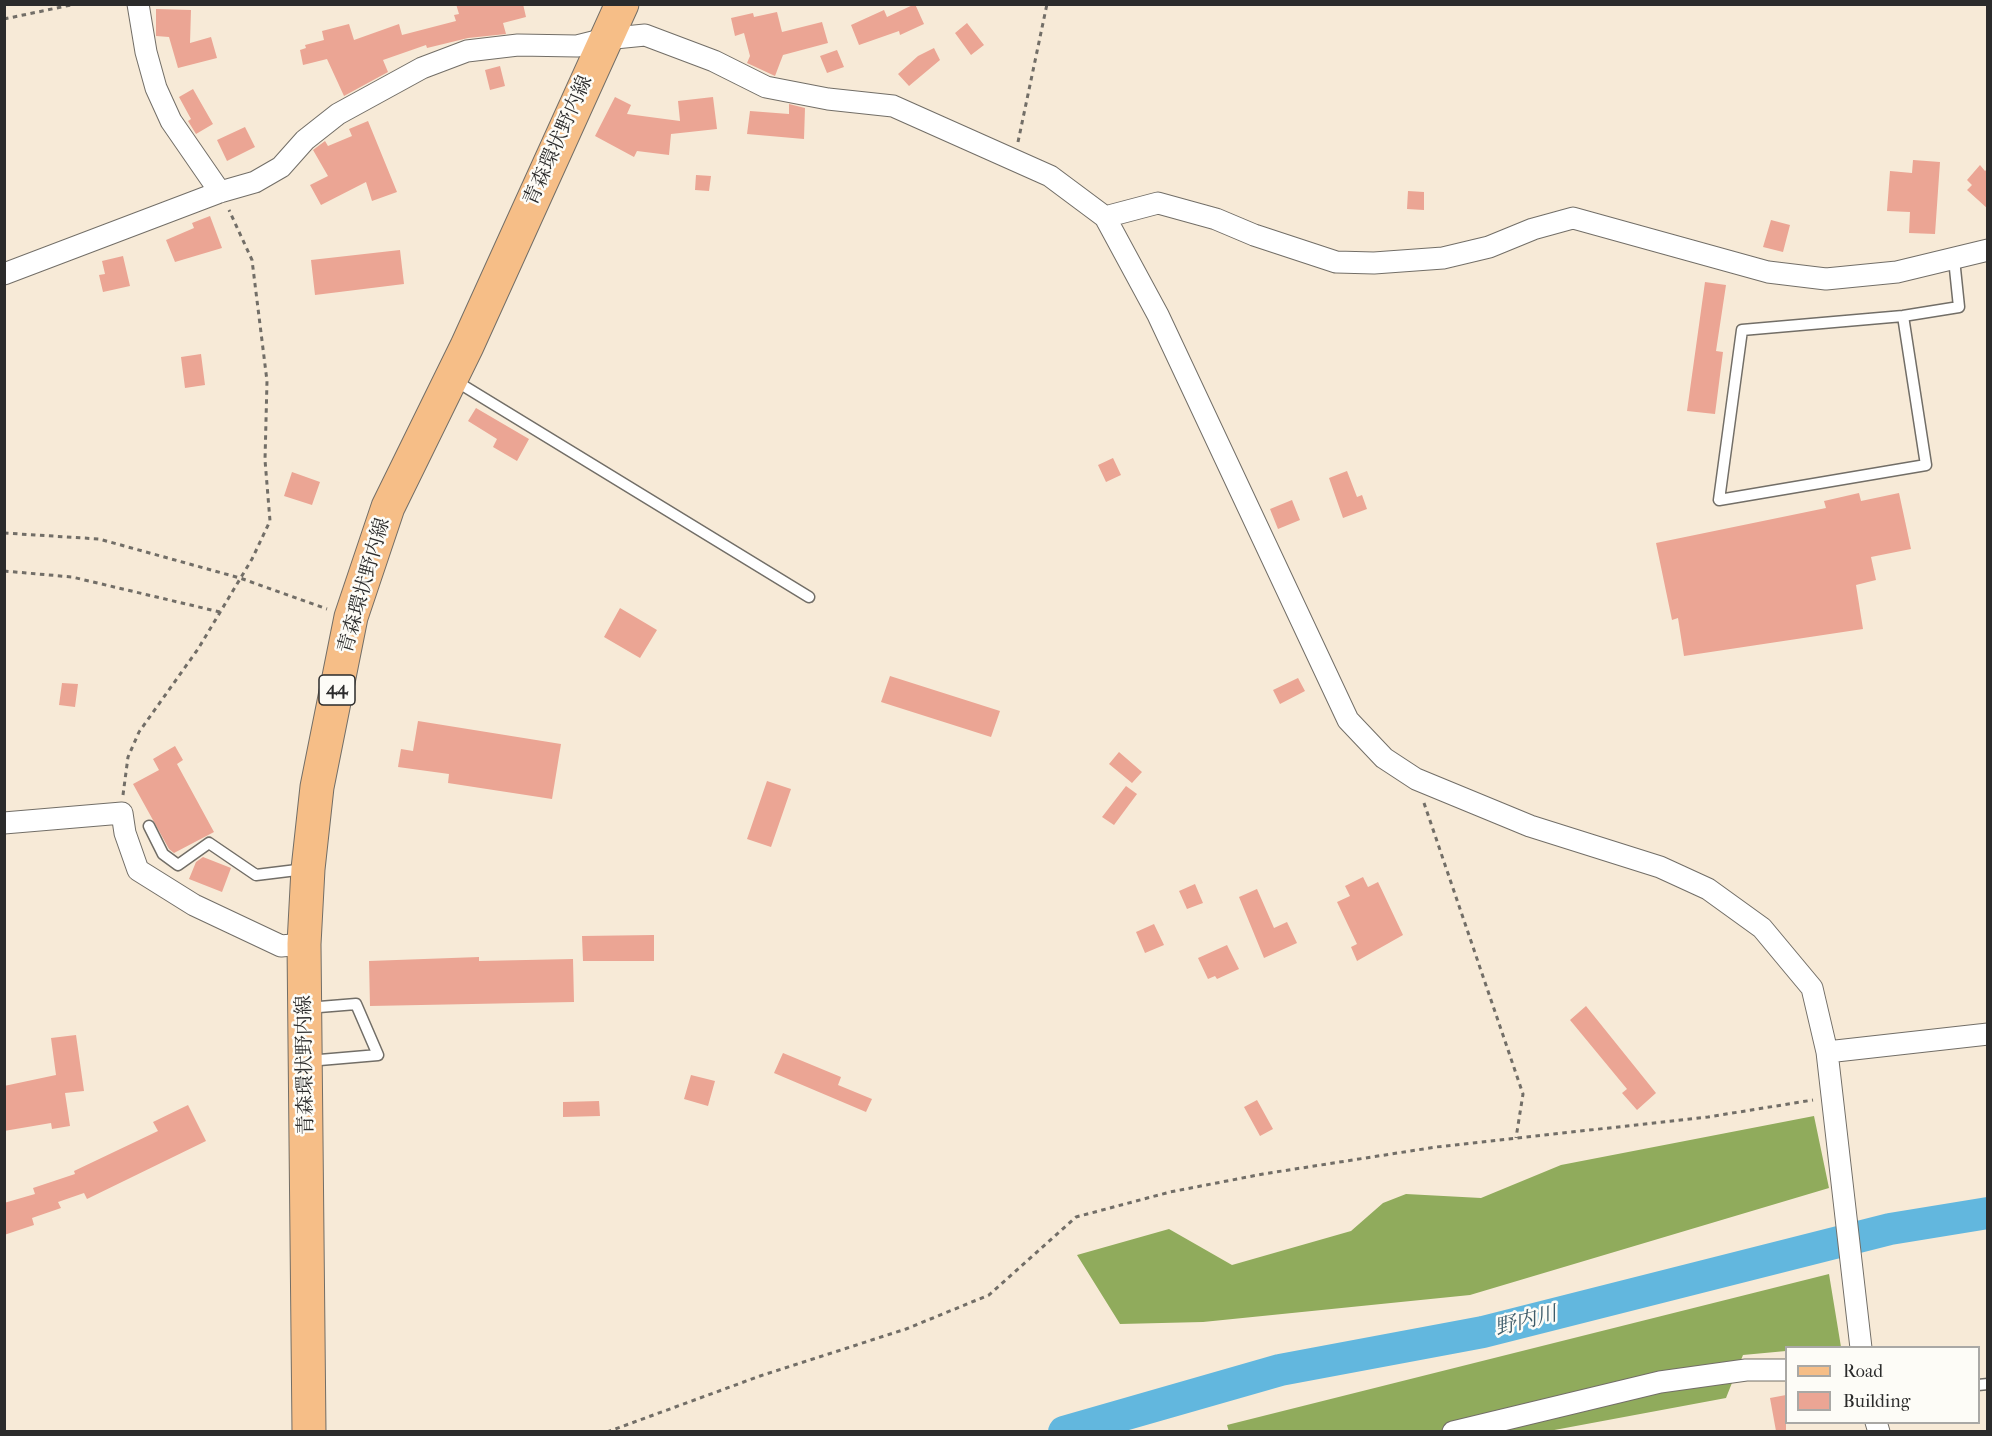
<!DOCTYPE html>
<html>
<head>
<meta charset="utf-8">
<style>
  body { margin:0 }
  #map { position:relative; width:1992px; height:1436px; overflow:hidden; background:#f7ead7; font-family:"IM FELL French Canon",serif }
  canvas { display:block }
  .frame { position:absolute; inset:0; border:6px solid #2b2b2b; pointer-events:none }
  .legend { position:absolute; left:1785px; top:1346px; width:195px; height:78px; box-sizing:border-box; background:#fdfcf7; border:2px solid #a9a8a5; margin:0; padding:8px 10px; list-style:none; font-size:18px; color:#2b2b2b }
  .legend li { display:flex; align-items:center; gap:12px; height:30px }
  .legend b { width:30px; border:2px solid #a9a8a5 }
</style>
</head>
<body>
<div id="map">
<canvas width="1992" height="1436"></canvas>
<div class="frame"></div>
<ul class="legend">
<li><b style="height:8px;background:#f6be87"></b>Road</li>
<li><b style="height:16px;background:#eba594"></b>Building</li>
</ul>
</div>
<script>
const context = document.querySelector('canvas').getContext('2d');
context.lineJoin = 'round';
function fill(path, color) {
  context.fillStyle = color;
  context.fill(path, 'evenodd');
}
function toPath(rows) {
  const path = new Path2D();
  for (const r of rows) {
    path.moveTo(r[0], r[1]);
    for (let i = 2; i < r.length; i += 2) path.lineTo(r[i], r[i + 1]);
  }
  return path;
}
function trace(path, color, width, dash) {
  context.strokeStyle = color;
  context.lineWidth = width;
  context.lineCap = dash ? 'butt' : 'round';
  context.setLineDash(dash || []);
  context.stroke(path);
}
function write(font, color, halo, rows, align = 'center') {
  context.font = font + ' "IM FELL French Canon","Noto Serif JP",serif';
  context.lineWidth = 5;
  context.setLineDash([]);
  context.textBaseline = 'middle';
  context.strokeStyle = halo;
  context.fillStyle = color;
  for (const [text, x, y, turn = 0] of rows) {
    context.save();
    context.translate(x, y);
    context.rotate((+turn || 0) * Math.PI / 180);
    context.textAlign = isNaN(turn) ? turn : align;
    if (halo) context.strokeText(text, 0, 0);
    context.fillText(text, 0, 0);
    context.restore();
  }
}
const forest = toPath([
  [1814,1116,1829,1188,1470,1295,1203,1322,1120,1324,1077,1255,1169,1229,1232,1265,1351,1231,1383,1203,1406,1194,1481,1198,1561,1165],
  [1829,1274,1841,1347,1786,1348,1786,1351,1743,1355,1726,1398,1549,1431,1229,1432,1227,1425]
]);
const river = toPath([
  [1064,1432,1280,1370,1483,1332,1890,1229,1988,1213]
]);
const building = toPath([
  [456,4,523,4,526,17,503,23,506,34,468,38,427,48,426,45,383,60,388,72,344,96,327,59,303,65,300,50,306,48,305,45,324,40,322,31,349,24,354,40,399,24,402,35,456,21,454,15,459,14],
  [915,4,924,24,900,35,899,31,859,45,851,25,884,10,887,17],
  [156,9,191,10,190,43,211,37,217,58,178,68,169,37,156,36],
  [777,12,782,32,822,22,828,43,783,55,775,76,747,63,750,56,744,33,735,36,731,18,753,13,754,17],
  [967,23,984,45,971,55,955,33],
  [934,48,940,60,909,86,898,74,918,56],
  [837,50,844,67,827,73,820,56],
  [500,66,505,86,490,90,485,70],
  [193,89,213,124,196,134,188,121,191,119,179,97],
  [615,97,631,105,627,114,680,121,678,101,713,97,717,129,671,134,669,155,637,151,634,157,595,136],
  [789,104,805,108,804,139,747,134,750,111,789,114],
  [368,121,397,192,372,201,366,182,321,205,310,185,328,176,313,150,325,141,328,146,352,136,349,129],
  [245,127,255,147,227,161,217,140],
  [1913,160,1940,162,1935,234,1909,233,1910,212,1887,211,1890,171,1912,173],
  [1980,165,1985,171,1988,168,1988,209,1967,190,1972,185,1967,180],
  [696,175,711,176,709,191,695,190],
  [1408,191,1424,192,1424,210,1407,209],
  [210,216,222,248,175,262,166,240,194,228,192,223],
  [1771,220,1790,225,1783,252,1763,247],
  [400,250,404,284,315,295,311,260],
  [123,256,130,286,103,292,99,275,105,274,102,261],
  [1705,282,1726,285,1716,351,1723,352,1715,414,1687,411],
  [201,354,205,385,185,388,181,357],
  [476,408,529,439,517,461,493,447,497,439,468,421],
  [1113,458,1121,475,1106,482,1098,465],
  [1347,471,1357,497,1362,495,1367,509,1343,518,1329,478],
  [292,472,320,482,312,505,284,496],
  [1859,493,1861,501,1899,493,1911,549,1871,557,1876,580,1856,585,1863,629,1684,656,1678,618,1672,620,1656,543,1826,508,1824,501],
  [1292,500,1300,520,1278,529,1270,509],
  [620,608,657,630,640,658,604,637],
  [890,676,1000,711,991,737,881,702],
  [1298,678,1305,691,1280,704,1273,690],
  [62,683,78,684,75,707,59,705],
  [418,721,561,744,552,799,448,783,449,774,398,767,401,749,413,751],
  [175,746,183,760,177,764,214,832,174,853,169,849,133,784,159,770,153,759],
  [1119,752,1142,772,1132,783,1109,764],
  [767,781,791,789,771,847,747,839],
  [1126,786,1137,794,1114,825,1102,817],
  [203,857,231,868,222,892,189,879,196,862],
  [1363,877,1368,887,1378,882,1403,935,1357,961,1351,947,1357,944,1337,902,1350,896,1345,886],
  [1195,884,1203,903,1187,909,1179,891],
  [1257,889,1274,928,1287,922,1297,943,1264,958,1239,897],
  [1154,924,1164,945,1145,953,1136,932],
  [654,935,654,961,583,961,582,936],
  [1227,945,1239,969,1217,979,1215,976,1208,979,1198,958],
  [479,957,479,961,573,959,574,1002,370,1006,369,961],
  [1586,1006,1656,1093,1637,1110,1622,1093,1627,1089,1570,1020],
  [76,1035,84,1091,65,1093,70,1126,52,1129,51,1123,4,1131,4,1086,56,1075,51,1038],
  [783,1053,841,1077,838,1085,872,1099,866,1112,774,1073],
  [691,1075,715,1081,708,1106,684,1099],
  [1257,1100,1273,1129,1260,1136,1244,1107],
  [599,1101,600,1116,563,1117,563,1102],
  [188,1105,206,1141,87,1199,84,1193,58,1202,61,1208,32,1218,34,1225,4,1235,4,1203,35,1194,33,1188,75,1174,74,1171,158,1131,153,1122],
  [1786,1395,1786,1431,1776,1431,1770,1398]
]);
const path = toPath([
  [4,19,76,4],
  [1018,142,1047,4],
  [4,533,99,539,240,578,327,609],
  [4,571,72,577,220,612],
  [123,795,128,757,139,732,198,649,252,559,270,521,265,460,267,381,252,260,229,210],
  [1424,803,1523,1094,1516,1138],
  [607,1432,760,1376,906,1329,989,1295,1076,1217,1170,1192,1263,1174,1436,1147,1708,1117,1813,1100]
]);
const lane = toPath([
  [1903,316,1926,465,1719,500,1742,330,1903,316,1959,307,1954,259],
  [454,380,809,597],
  [149,826,163,854,178,865,209,843,256,875,305,869],
  [307,1008,356,1004,378,1055,308,1061],
  [1978,1385,1988,1384]
]);
const street = toPath([
  [138,4,146,52,156,88,171,121,220,192],
  [1105,217,1158,203,1216,219,1254,235,1336,262,1374,263,1443,258,1489,247,1533,229,1573,218,1768,272,1826,279,1897,272,1988,250],
  [4,274,220,192,255,182,281,167,305,140,338,114,422,68,467,51,518,45,577,46,605,39,645,35,714,61,766,87,828,99,893,106,1050,176,1105,217,1158,315,1348,720,1384,758,1416,779,1530,826,1660,867,1708,889,1762,928,1812,988,1827,1052,1861,1348],
  [4,823,122,813,125,833,138,870,194,905,281,946,304,944],
  [1827,1052,1988,1034],
  [1876,1422,1879,1432],
  [1453,1432,1660,1382,1746,1370,1786,1370]
]);
const primary = toPath([
  [309,1432,304,944,308,869,317,787,351,617,388,507,467,346,622,4]
]);
const shields = [
  [337,690,36]
];
const shieldNames = [
  ["44",337,690]
];
const streetNames = [
  ["青森環状野内線",559,141,-66],
  ["青森環状野内線",365,586,-74],
  ["青森環状野内線",306,1065,-91]
];
const waterNames = [
  ["野内川",1526,1322,-14]
];
fill(forest, '#90ab5c');
trace(river, '#62b7de', 32);
fill(building, '#eba594');
trace(lane, '#726e67', 13);
trace(street, '#726e67', 23);
trace(primary, '#726e67', 35);
trace(path, '#726e67', 3, [4.5, 4.5]);
trace(lane, '#fff', 10);
trace(street, '#fff', 21);
trace(primary, '#f6be87', 33);
for (const [x, y, w] of shields) {
  const box = new Path2D();
  box.roundRect(x - w / 2, y - 15, w, 30, 4.5);
  context.fillStyle = '#fdfcf7';
  context.fill(box);
  trace(box, '#2b2b2b', 1.5);
}
write('bold 18px', '#2b2b2b', null, shieldNames);
write('20px', '#2b2b2b', '#fdfcf7', streetNames);
write('italic 21px', '#3e5c6a', '#fdfcf7', waterNames);
</script>
</body>
</html>
